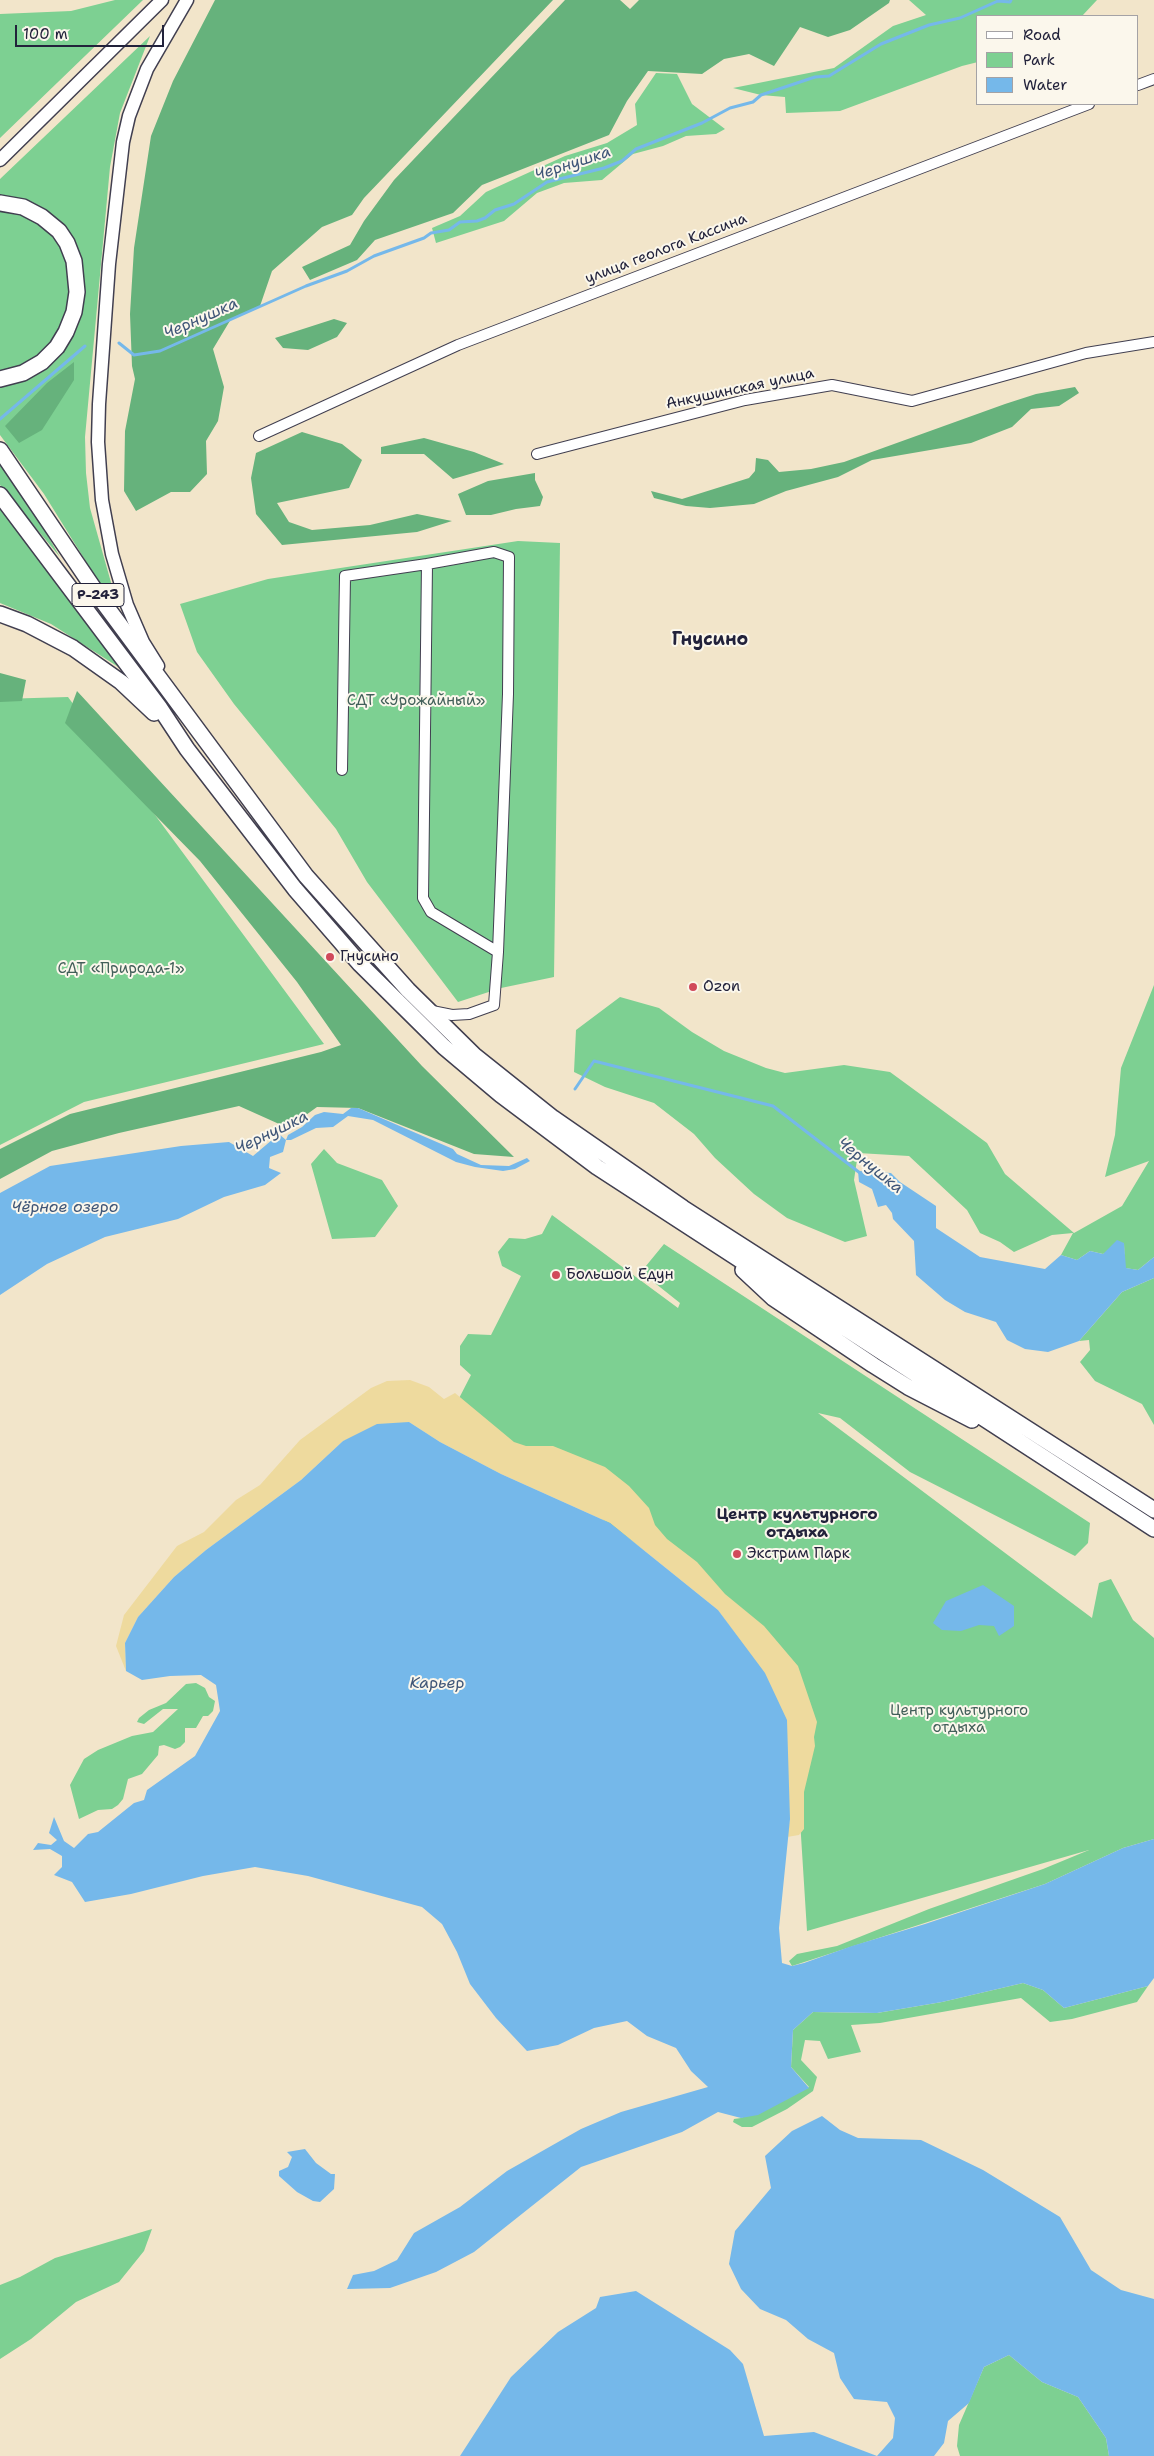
<!DOCTYPE html>
<html>
<head>
<meta charset="utf-8">
<style>
  body { margin:0 }
  #map { position:relative; width:1154px; height:2456px; overflow:hidden; background:#f2e5ca; font-family:"Shantell Sans",sans-serif }
  canvas { display:block }
  .legend { position:absolute; left:976px; top:15px; width:162px; height:90px; box-sizing:border-box; background:#fbf7ec; border:1px solid #a4a2a5; margin:0; padding:6px 9px; list-style:none; font-size:15px; color:#22223b }
  .legend li { display:flex; align-items:center; gap:10px; height:25px }
  .legend b { width:25px; border:1px solid #a4a2a5 }
  .scale { position:absolute; left:15px; top:25px; width:149px; height:22px; box-sizing:border-box; border:2px solid #22223b; border-top:0; padding-left:6px; font-size:15px; line-height:18px; white-space:nowrap; color:#22223b; -webkit-text-stroke:4px #fbf7ec; paint-order:stroke }
</style>
</head>
<body>
<div id="map">
<canvas width="1154" height="2456"></canvas>
<ul class="legend">
<li><b style="height:6px;background:#fff"></b>Road</li>
<li><b style="height:14px;background:#7dd092"></b>Park</li>
<li><b style="height:14px;background:#75b8ea"></b>Water</li>
</ul>
<div class="scale">100 m</div>
</div>
<script>
const context = document.querySelector('canvas').getContext('2d');
context.lineJoin = 'round';
function fill(path, color) {
  context.fillStyle = color;
  context.fill(path, 'evenodd');
}
function toPath(rows) {
  const path = new Path2D();
  for (const r of rows) {
    path.moveTo(r[0], r[1]);
    for (let i = 2; i < r.length; i += 2) path.lineTo(r[i], r[i + 1]);
  }
  return path;
}
function trace(path, color, width, dash) {
  context.strokeStyle = color;
  context.lineWidth = width;
  context.lineCap = dash ? 'butt' : 'round';
  context.setLineDash(dash || []);
  context.stroke(path);
}
function write(font, color, halo, rows, align = 'center') {
  context.font = font + ' "Shantell Sans",sans-serif';
  context.lineWidth = 4;
  context.setLineDash([]);
  context.textBaseline = 'middle';
  context.strokeStyle = halo;
  context.fillStyle = color;
  for (const [text, x, y, turn = 0] of rows) {
    context.save();
    context.translate(x, y);
    context.rotate((+turn || 0) * Math.PI / 180);
    context.textAlign = isNaN(turn) ? turn : align;
    if (halo) context.strokeText(text, 0, 0);
    context.fillText(text, 0, 0);
    context.restore();
  }
}
const green = toPath([
  [115,0,143,0,0,138,0,14,71,11],
  [909,0,1097,0,1082,16,978,16,978,62,962,66,840,111,786,113,785,97,761,95,733,88,834,68,893,26,926,15],
  [150,36,120,113,110,167,85,437,86,473,90,508,121,618,44,494,0,435,0,385,73,332,69,236,0,198,0,179],
  [656,73,677,74,692,104,725,129,716,134,686,136,663,146,633,154,602,180,564,183,537,193,504,221,436,243,432,228,460,216,486,192,565,156,607,143,637,125,635,104],
  [0,208,34,219,60,243,67,260,70,298,62,331,45,351,18,369,0,374],
  [0,462,26,498,60,557,0,485],
  [0,507,55,578,120,668,51,624,0,603],
  [518,541,560,543,554,977,501,988,458,1002,367,882,336,829,234,704,197,652,180,604,268,579],
  [68,697,324,1044,84,1102,0,1145,0,699],
  [1154,985,1154,1257,1138,1270,1125,1268,1124,1244,1103,1254,1090,1251,1077,1260,1061,1255,1073,1233,1052,1235,1014,1252,1000,1242,980,1233,967,1210,909,1156,858,1153,854,1180,867,1236,845,1242,787,1218,754,1194,715,1158,694,1134,654,1103,605,1087,574,1072,576,1030,620,997,659,1008,692,1032,724,1051,766,1068,785,1073,844,1065,890,1072,987,1143,1005,1174,1074,1233,1122,1206,1149,1161,1105,1177,1115,1135,1121,1068],
  [324,1149,337,1163,382,1180,398,1206,375,1237,332,1239,311,1164],
  [552,1215,678,1308,680,1303,641,1272,664,1244,1090,1523,1088,1543,1075,1556,910,1472,840,1418,818,1413,1092,1618,1099,1583,1111,1579,1133,1620,1154,1638,1154,1839,1123,1848,1045,1884,792,1966,789,1961,797,1954,837,1946,929,1909,1043,1869,1089,1850,807,1931,800,1820,796,1685,720,1605,453,1410,471,1375,460,1365,460,1346,468,1334,491,1335,521,1276,502,1266,498,1252,509,1238,525,1239,542,1234],
  [1154,1278,1154,1425,1142,1404,1095,1381,1080,1362,1090,1350,1089,1340,1079,1341,1122,1292],
  [196,1683,205,1688,209,1697,215,1701,213,1711,208,1716,203,1716,196,1728,185,1728,185,1742,180,1747,175,1749,164,1745,159,1746,158,1755,142,1774,128,1779,123,1799,118,1805,112,1809,98,1810,79,1819,70,1785,84,1759,98,1750,132,1736,153,1732,178,1709,163,1709,144,1724,137,1722,139,1718,149,1710,166,1703,186,1684],
  [1023,1983,1043,1990,1064,2008,1148,1986,1137,2002,1072,2019,1050,2022,1021,1998,880,2023,851,2025,861,2052,828,2059,820,2041,805,2040,801,2060,817,2077,813,2091,787,2109,752,2127,742,2127,733,2122,734,2119,741,2118,809,2087,791,2067,793,2030,813,2012,877,2013,942,2002],
  [152,2229,144,2251,119,2282,76,2302,31,2339,0,2359,0,2285,20,2277,55,2258],
  [1009,2355,1042,2382,1078,2397,1106,2438,1109,2456,960,2456,957,2446,959,2425,984,2367]
]);
const forest = toPath([
  [215,0,553,0,364,198,352,215,322,227,272,271,260,306,231,319,213,349,224,387,218,421,206,441,207,474,190,492,171,492,136,511,124,491,125,431,135,379,132,366,130,314,134,248,151,136,173,81],
  [565,0,620,0,630,9,639,0,890,0,889,3,850,30,828,37,800,27,774,66,749,54,724,59,702,74,648,71,627,101,609,135,482,185,453,213,375,240,357,260,310,280,302,267,350,245,364,221,394,180],
  [334,319,347,323,337,337,308,350,283,348,275,338],
  [74,362,74,380,42,430,19,443,5,426,47,383],
  [1075,387,1079,393,1059,406,1031,409,1012,427,971,443,872,460,838,477,786,491,754,504,710,508,686,506,654,498,651,491,682,499,749,478,755,471,756,458,768,460,779,472,811,469,844,462,1005,404,1036,394],
  [302,432,342,444,362,460,349,488,277,503,289,522,312,530,370,525,417,514,452,521,417,532,282,545,256,514,251,478,256,453],
  [424,438,474,452,504,464,453,479,424,454,381,454,381,447],
  [535,473,535,480,543,497,540,506,516,509,491,515,466,515,458,494,488,481],
  [0,673,26,680,22,701,0,702],
  [77,691,422,1066,514,1157,474,1154,358,1108,317,1107,288,1128,239,1106,119,1133,52,1151,0,1179,0,1149,70,1114,321,1052,341,1045,297,982,200,861,65,723]
]);
const sand = toPath([
  [410,1380,429,1387,444,1399,455,1393,514,1442,526,1446,553,1446,605,1467,629,1486,649,1508,655,1525,667,1539,697,1562,725,1594,764,1626,798,1666,817,1722,814,1737,815,1746,804,1792,804,1829,799,1835,787,1837,790,1819,735,1634,718,1610,610,1523,501,1474,440,1442,409,1422,343,1441,301,1480,206,1550,174,1577,138,1617,125,1643,126,1671,116,1646,124,1615,177,1546,204,1532,236,1500,260,1485,300,1440,371,1388,387,1381]
]);
const water = toPath([
  [351,1108,358,1108,453,1149,457,1154,481,1165,509,1166,527,1158,530,1161,515,1169,503,1171,475,1167,456,1162,373,1120,348,1116,333,1127,316,1128,291,1140,286,1140,283,1152,270,1157,269,1168,281,1173,265,1185,224,1197,178,1219,105,1237,47,1264,0,1295,0,1193,50,1166,181,1146,229,1142,253,1156,279,1134,286,1140,288,1135,302,1127,315,1115,324,1112,343,1114],
  [858,1171,891,1173,900,1182,936,1206,936,1228,980,1257,1045,1269,1061,1255,1077,1260,1090,1251,1103,1254,1117,1240,1124,1243,1126,1268,1138,1270,1154,1257,1154,1278,1122,1292,1079,1341,1048,1352,1025,1349,1007,1340,996,1322,965,1312,945,1300,916,1275,914,1241,893,1219,892,1213,886,1205,878,1207,872,1189,859,1182],
  [409,1422,440,1442,501,1474,610,1523,718,1610,765,1673,787,1720,790,1819,779,1928,782,1963,792,1966,804,1963,852,1946,925,1924,1045,1884,1123,1848,1154,1839,1154,1978,1148,1986,1064,2008,1043,1990,1023,1983,942,2002,877,2013,813,2012,793,2030,791,2067,809,2088,758,2115,741,2118,718,2112,682,2132,581,2167,474,2252,436,2272,390,2288,347,2289,353,2275,374,2271,397,2260,414,2233,460,2207,507,2171,581,2129,621,2112,708,2087,691,2071,676,2048,647,2036,627,2021,594,2028,558,2045,527,2051,496,2018,470,1984,457,1952,442,1924,422,1907,308,1876,255,1867,203,1876,131,1894,85,1902,72,1882,54,1875,62,1867,62,1856,50,1849,33,1850,38,1843,51,1845,57,1840,49,1833,54,1817,64,1841,74,1848,88,1834,98,1832,134,1803,144,1800,147,1790,195,1756,220,1711,216,1685,201,1675,170,1676,142,1680,126,1671,125,1643,138,1617,174,1577,206,1550,301,1480,343,1441,377,1424],
  [983,1585,1014,1606,1014,1626,999,1636,994,1626,979,1625,961,1631,942,1630,933,1623,946,1601],
  [822,2116,840,2130,858,2138,921,2140,983,2170,1060,2217,1091,2270,1121,2290,1154,2299,1154,2456,1109,2456,1106,2438,1078,2397,1042,2382,1009,2355,984,2367,969,2403,948,2421,944,2443,934,2456,877,2456,893,2438,895,2418,887,2402,854,2399,840,2378,834,2353,808,2339,786,2320,760,2309,741,2289,729,2264,735,2231,771,2188,765,2156,792,2131],
  [305,2149,316,2163,331,2174,335,2174,334,2189,320,2202,313,2201,297,2192,279,2176,279,2171,288,2167,292,2157,287,2152],
  [636,2291,730,2350,743,2364,764,2436,814,2432,877,2456,460,2456,511,2377,558,2332,596,2308,600,2297]
]);
const stream = toPath([
  [119,343,134,355,160,351,306,286,347,271,374,256,424,238,431,233,449,230,460,222,477,221,485,218,495,210,514,204,547,182,604,168,622,161,636,149,702,123,730,108,753,102,761,95,815,77,829,76,881,44,929,25,960,18,998,1,1010,2,1011,0],
  [0,419,85,346],
  [575,1089,594,1061,773,1106,860,1173]
]);
const minor = toPath([
  [1138,85,1154,79],
  [259,436,458,345,1089,104],
  [537,454,745,400,832,385,912,401,1086,353,1154,342],
  [427,564,494,552,509,557,508,694,498,952],
  [342,770,345,576,427,564,423,898,431,912,498,952,494,1005,469,1014,452,1015,432,1011]
]);
const major = toPath([
  [0,160,162,0],
  [158,666,143,642,127,605,112,554,102,500,98,442,99,404,109,264,123,142,129,116,147,69,187,0]
]);
const highway = toPath([
  [0,203,23,207,42,217,59,231,67,243,74,261,77,292,74,312,66,332,57,347,42,362,23,373,0,379],
  [0,450,103,602,306,876,408,990,474,1055,553,1118,683,1208,1154,1510],
  [0,495,160,708,187,749,295,889,360,964,444,1047,501,1095,597,1167,1154,1529],
  [0,614,27,624,73,648,121,682,154,713],
  [743,1270,773,1298,873,1365,908,1387,972,1420]
]);
const markers = [
  [330,957,5,"#d1495b"],
  [693,987,5,"#d1495b"],
  [556,1275,5,"#d1495b"],
  [737,1554,5,"#d1495b"]
];
const shields = [
  [98,595,52]
];
const shieldNames = [
  ["Р-243",98,595]
];
const streetNames = [
  ["улица геолога Кассина",666,249,-21],
  ["Анкушинская улица",740,389,-12]
];
const parkNames = [
  ["СДТ «Урожайный»",416,701],
  ["СДТ «Природа-1»",121,969],
  ["Центр культурного",959,1711],
  ["отдыха",959,1728]
];
const poiNames = [
  ["Гнусино",340,957],
  ["Ozon",703,987],
  ["Большой Едун",566,1275],
  ["Экстрим Парк",747,1554]
];
const waterNames = [
  ["Чернушка",573,164,-18],
  ["Чернушка",201,319,-24],
  ["Чернушка",272,1133,-26],
  ["Чернушка",870,1166,39],
  ["Чёрное озеро",65,1208],
  ["Карьер",437,1684]
];
const neighbourhoodNames = [
  ["Центр культурного",797,1515],
  ["отдыха",797,1533]
];
const quarterNames = [
  ["Гнусино",710,640]
];
fill(green, '#7dd092');
fill(forest, '#66b27c');
fill(sand, '#eeda9e');
fill(water, '#75b8ea');
trace(stream, '#75b8ea', 3);
trace(minor, '#413f50', 12);
trace(major, '#413f50', 15);
trace(highway, '#413f50', 18);
trace(minor, '#fff', 10);
trace(major, '#fff', 12);
trace(highway, '#fff', 15);
for (const [x, y, r, color] of markers) {
  const dot = new Path2D();
  dot.arc(x, y, r, 0, 2 * Math.PI);
  context.fillStyle = color;
  context.fill(dot);
  trace(dot, '#fbf7ec', 2);
}
for (const [x, y, w] of shields) {
  const box = new Path2D();
  box.roundRect(x - w / 2, y - 11.5, w, 23, 4);
  context.fillStyle = '#fbf7ec';
  context.fill(box);
  trace(box, '#22223b', 1);
}
write('bold 14px', '#22223b', null, shieldNames);
write('15px', '#22223b', '#fbf7ec', streetNames);
write('15px', '#425f59', '#fbf7ec', parkNames);
write('15px', '#22223b', '#fbf7ec', poiNames, 'left');
write('italic 16px', '#3f5678', '#fbf7ec', waterNames);
write('bold 16px', '#22223b', '#fbf7ec', neighbourhoodNames);
write('bold 18px', '#22223b', '#fbf7ec', quarterNames);
</script>
</body>
</html>
